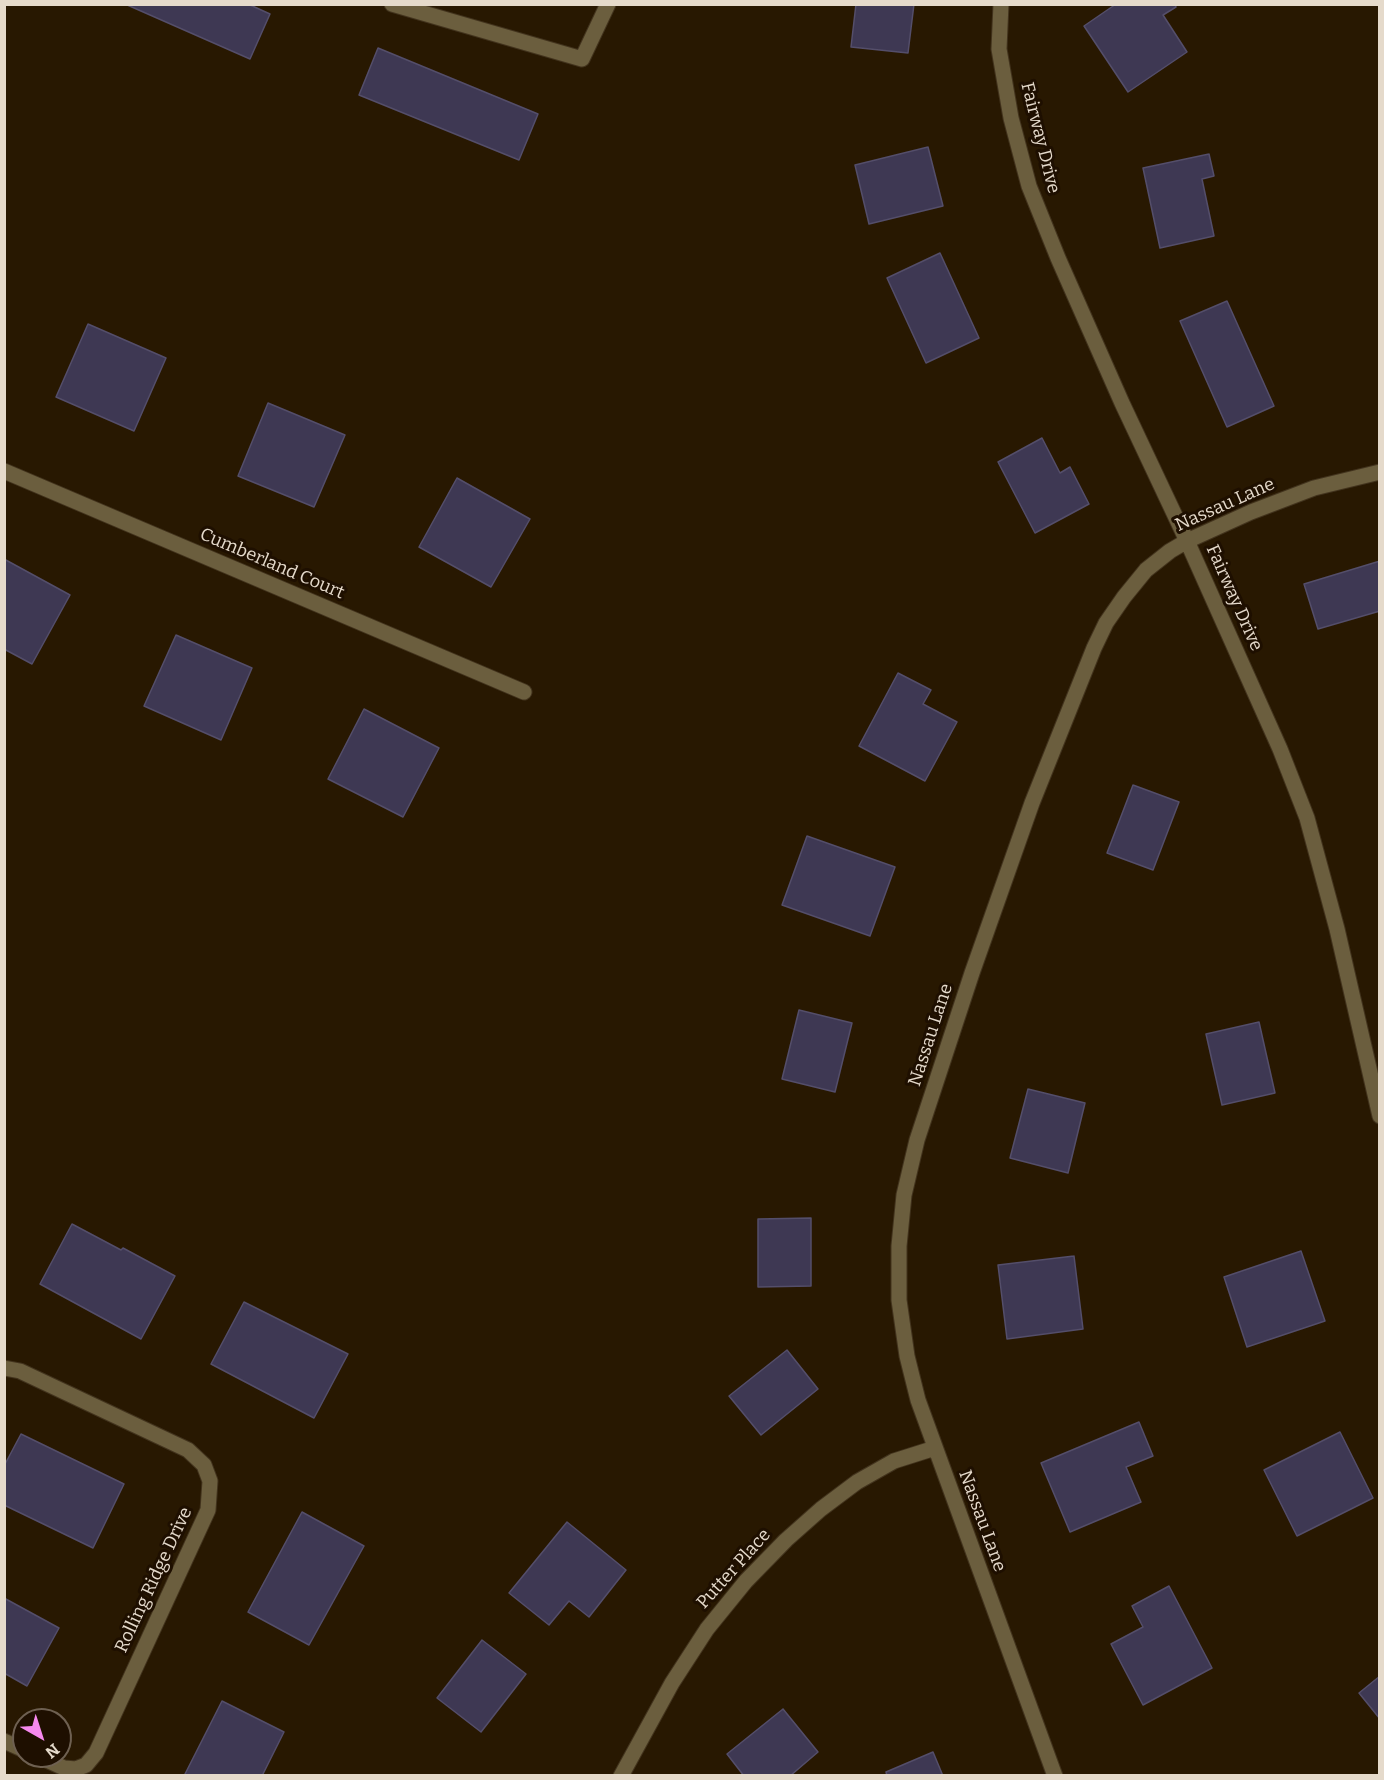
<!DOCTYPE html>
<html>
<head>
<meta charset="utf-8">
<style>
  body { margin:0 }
  #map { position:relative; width:1384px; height:1780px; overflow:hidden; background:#281801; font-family:Bitter,serif }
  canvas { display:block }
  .frame { position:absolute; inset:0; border:6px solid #e5dacb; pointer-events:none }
  .north { position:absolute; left:12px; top:1708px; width:60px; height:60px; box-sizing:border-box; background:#1e0f00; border:2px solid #6e6051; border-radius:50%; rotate:141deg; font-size:16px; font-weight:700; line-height:24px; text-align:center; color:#e5dacb }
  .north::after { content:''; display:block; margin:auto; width:21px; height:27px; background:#f689ee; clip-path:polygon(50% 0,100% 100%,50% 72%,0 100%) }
</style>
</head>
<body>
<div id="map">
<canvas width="1384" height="1780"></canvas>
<div class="frame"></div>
<div class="north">N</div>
</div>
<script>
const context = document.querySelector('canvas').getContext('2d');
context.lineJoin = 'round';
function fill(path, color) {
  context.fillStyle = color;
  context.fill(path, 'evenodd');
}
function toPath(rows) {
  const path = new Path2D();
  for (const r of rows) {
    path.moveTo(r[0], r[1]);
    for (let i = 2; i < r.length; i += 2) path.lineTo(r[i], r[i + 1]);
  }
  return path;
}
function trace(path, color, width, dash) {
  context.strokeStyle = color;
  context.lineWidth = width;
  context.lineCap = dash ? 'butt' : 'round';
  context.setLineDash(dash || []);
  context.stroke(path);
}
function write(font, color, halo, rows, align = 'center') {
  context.font = font + ' Bitter,serif';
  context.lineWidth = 6;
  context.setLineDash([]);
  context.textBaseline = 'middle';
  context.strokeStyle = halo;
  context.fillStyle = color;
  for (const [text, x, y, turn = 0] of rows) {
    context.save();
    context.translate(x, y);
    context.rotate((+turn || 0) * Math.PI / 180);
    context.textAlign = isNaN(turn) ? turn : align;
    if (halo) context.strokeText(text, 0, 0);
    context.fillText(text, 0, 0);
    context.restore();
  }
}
const building = toPath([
  [125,4,248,4,270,14,250,59,125,4],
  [856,4,914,4,908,53,851,47,856,4],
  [1116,4,1175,4,1176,7,1163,15,1187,52,1128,92,1084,26,1116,4],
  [378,48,538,114,519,160,359,95,378,48],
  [928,147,943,206,869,224,855,165,928,147],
  [1209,154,1214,176,1202,179,1214,236,1160,248,1143,168,1209,154],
  [940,253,979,338,926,363,887,278,940,253],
  [1227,301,1274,406,1227,427,1180,321,1227,301],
  [88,324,166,358,134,431,56,397,88,324],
  [268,403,345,435,314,507,238,476,268,403],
  [1042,438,1060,473,1070,467,1089,504,1035,533,998,462,1042,438],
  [457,478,530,519,491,587,419,547,457,478],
  [4,559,70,595,32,664,4,649,4,559],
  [1380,561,1380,611,1318,629,1304,584,1380,561],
  [176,635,252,668,221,740,144,706,176,635],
  [898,673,931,690,923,704,957,722,925,781,859,746,898,673],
  [364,709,439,748,403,817,328,779,364,709],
  [1133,785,1179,802,1153,870,1107,853,1133,785],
  [807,836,895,867,870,936,782,905,807,836],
  [799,1010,852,1023,835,1092,782,1079,799,1010],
  [1259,1022,1275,1093,1222,1105,1206,1034,1259,1022],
  [1028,1089,1085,1103,1068,1173,1010,1158,1028,1089],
  [811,1218,811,1286,758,1287,758,1219,811,1218],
  [72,1224,121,1250,123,1248,175,1276,141,1339,40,1284,72,1224],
  [1301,1251,1325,1321,1247,1347,1224,1277,1301,1251],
  [1074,1256,1083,1329,1007,1339,998,1265,1074,1256],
  [244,1302,348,1354,314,1418,211,1364,244,1302],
  [787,1350,818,1389,761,1435,729,1396,787,1350],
  [1139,1422,1153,1456,1126,1467,1141,1502,1070,1532,1041,1463,1139,1422],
  [1340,1432,1373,1498,1297,1536,1264,1470,1340,1432],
  [21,1434,124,1484,93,1548,4,1505,4,1466,21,1434],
  [302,1512,364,1546,309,1645,248,1612,302,1512],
  [567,1522,626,1570,589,1617,569,1601,549,1625,509,1593,567,1522],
  [1169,1586,1212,1668,1143,1705,1111,1644,1143,1627,1132,1606,1169,1586],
  [4,1598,59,1628,27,1686,4,1673,4,1598],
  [482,1640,526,1674,481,1732,437,1698,482,1640],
  [1380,1676,1380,1719,1359,1693,1380,1676],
  [222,1701,284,1732,262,1776,184,1776,222,1701],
  [783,1709,818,1752,790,1776,744,1776,727,1754,783,1709],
  [933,1752,943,1776,887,1776,886,1772,933,1752]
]);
const minor = toPath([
  [392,4,582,59,608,4],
  [1001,4,999,49,1011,118,1029,186,1058,258,1122,403,1187,541,1280,749,1307,818,1337,929,1380,1116],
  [4,471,524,692],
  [4,1368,20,1371,188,1450,204,1465,210,1481,208,1510,96,1753,86,1765,76,1769,64,1768,38,1756],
  [4,1741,24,1750],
  [621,1776,672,1683,707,1629,746,1581,786,1540,821,1509,857,1482,894,1461,935,1448],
  [1055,1776,918,1400,907,1356,899,1300,899,1246,904,1195,917,1140,972,973,1032,803,1094,648,1106,623,1124,597,1146,570,1170,551,1187,541,1251,512,1314,488,1380,472]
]);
const streetNames = [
  ["Fairway Drive",1040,138,76],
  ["Nassau Lane",1225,505,-24],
  ["Cumberland Court",272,564,23],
  ["Fairway Drive",1234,598,66],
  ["Nassau Lane",931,1035,-72],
  ["Nassau Lane",982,1521,70],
  ["Putter Place",734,1569,-48],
  ["Rolling Ridge Drive",154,1580,-65]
];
fill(building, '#3e3853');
trace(building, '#544e6a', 1.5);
trace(minor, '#42331d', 17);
trace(minor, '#6b5e3e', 15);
write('18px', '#e5dacb', '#1e0f00', streetNames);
</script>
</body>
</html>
